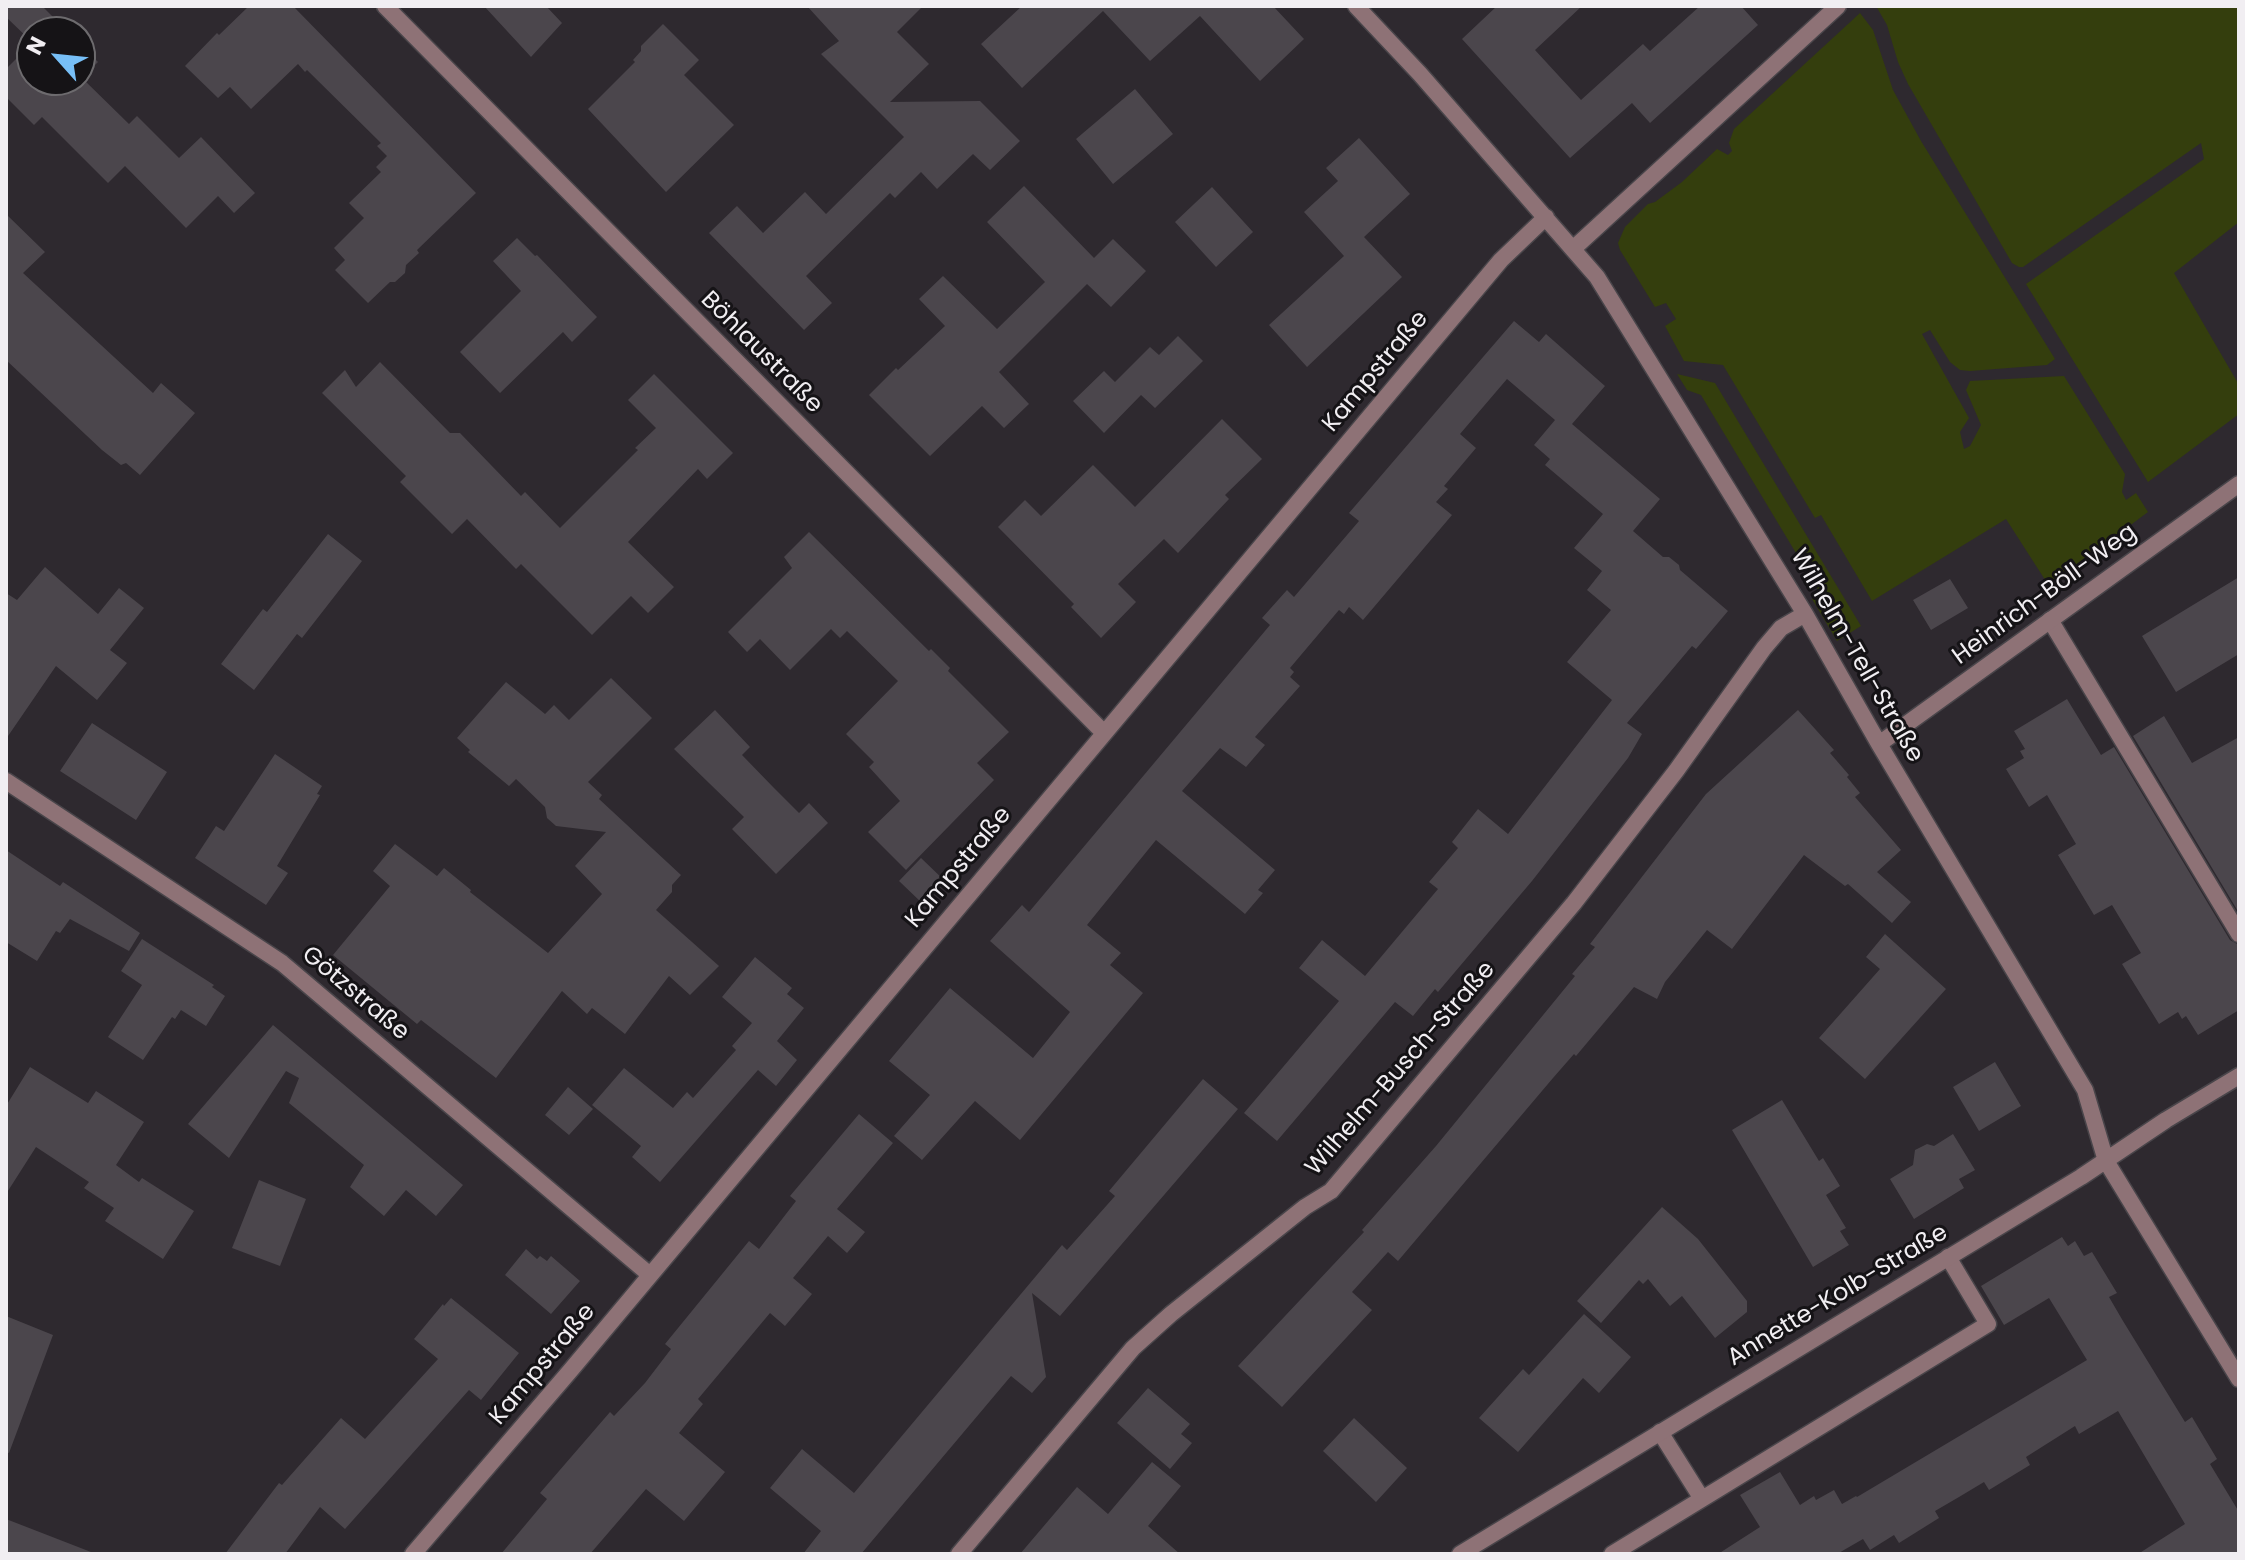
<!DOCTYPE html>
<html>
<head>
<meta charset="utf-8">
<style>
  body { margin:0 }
  #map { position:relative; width:2245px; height:1560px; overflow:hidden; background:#2e292f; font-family:Poppins,sans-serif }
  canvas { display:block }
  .frame { position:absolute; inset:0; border:8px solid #f1eef2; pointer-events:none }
  .north { position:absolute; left:16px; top:16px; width:80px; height:80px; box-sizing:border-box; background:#151316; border:2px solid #6d6b6e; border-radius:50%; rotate:297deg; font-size:22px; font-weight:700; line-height:32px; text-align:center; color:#f1eef2 }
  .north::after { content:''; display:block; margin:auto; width:28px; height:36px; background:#77bff7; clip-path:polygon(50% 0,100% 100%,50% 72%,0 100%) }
</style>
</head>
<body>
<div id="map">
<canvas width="2245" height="1560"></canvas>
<div class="frame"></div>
<div class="north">N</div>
</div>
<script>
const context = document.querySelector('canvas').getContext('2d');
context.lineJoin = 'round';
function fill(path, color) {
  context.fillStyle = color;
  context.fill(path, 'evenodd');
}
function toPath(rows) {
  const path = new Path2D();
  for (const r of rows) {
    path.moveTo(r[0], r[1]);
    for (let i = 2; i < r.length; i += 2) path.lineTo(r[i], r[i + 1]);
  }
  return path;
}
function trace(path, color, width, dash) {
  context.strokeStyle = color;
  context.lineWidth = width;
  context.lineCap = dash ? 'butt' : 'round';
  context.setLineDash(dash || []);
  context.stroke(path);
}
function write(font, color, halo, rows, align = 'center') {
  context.font = font + ' Poppins,sans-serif';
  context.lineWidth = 6;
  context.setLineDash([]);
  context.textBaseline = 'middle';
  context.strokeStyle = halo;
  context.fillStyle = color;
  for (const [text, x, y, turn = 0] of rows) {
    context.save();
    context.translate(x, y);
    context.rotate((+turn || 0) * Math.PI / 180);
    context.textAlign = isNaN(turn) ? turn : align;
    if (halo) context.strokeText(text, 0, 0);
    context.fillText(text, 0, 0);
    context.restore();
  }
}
const green = toPath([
  [1876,6,2239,6,2239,222,2174,273,2239,385,2239,414,2148,482,2026,284,2204,159,2201,143,2023,267,2019,267,2012,263,1908,84,1898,62,1887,25],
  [1860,13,1873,30,1893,90,1921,141,2055,359,2047,365,1970,371,1960,370,1950,362,1930,330,1922,334,1969,418,1960,432,1964,449,1970,446,1981,425,1966,390,1970,381,2064,376,2125,474,2122,492,2126,500,2136,493,2148,512,2049,586,2006,519,1872,601,1821,515,1815,518,1723,365,1684,361,1665,326,1676,319,1666,303,1655,307,1620,250,1618,243,1625,227,1648,204,1655,202,1682,182,1717,149,1728,155,1732,151,1729,143,1734,129],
  [1677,374,1715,383,1861,626,1837,641,1812,599,1820,593,1701,395,1687,390]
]);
const building = toPath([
  [6,6,42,6,68,32,32,32,32,42,6,17],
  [249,6,293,6,476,193,417,250,419,253,406,265,405,273,395,282,390,282,368,303,335,270,345,260,334,248,364,218,349,203,381,172,376,167,387,156,377,146,381,143,307,70,305,72,298,64,251,109,230,87,218,98,185,66,217,33,219,35],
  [484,6,546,6,562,23,531,57],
  [807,6,923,6,897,32,929,64,890,102,980,101,1020,141,990,170,973,154,937,189,921,172,895,198,890,193,806,276,832,303,804,330,709,233,737,206,763,233,805,192,826,214,904,137,821,54,839,41],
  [1022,6,1273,6,1304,39,1260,81,1200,16,1150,61,1103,11,1022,88,981,44],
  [1497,6,1582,6,1535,50,1581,100,1643,44,1650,51,1700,6,1741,6,1758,25,1650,123,1632,103,1570,158,1462,39],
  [663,24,699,60,684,75,734,125,666,192,588,109,635,62,633,60,641,51,641,46],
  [32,43,32,80,80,80,80,44,98,62,82,78,129,124,137,116,179,158,201,137,255,193,234,213,218,196,186,228,125,166,108,183,42,117,34,125,6,97,6,69],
  [1135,89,1173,134,1113,184,1076,139],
  [1359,138,1410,194,1364,237,1402,277,1307,367,1269,325,1344,256,1304,212,1338,181,1326,168],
  [1024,186,1094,258,1113,239,1146,271,1111,307,1087,284,999,372,1029,404,1004,428,982,406,930,456,869,395,896,368,898,370,945,326,919,299,943,276,997,329,1045,282,987,222],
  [1212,187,1253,232,1216,267,1175,222],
  [6,214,45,252,23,273,153,393,161,383,195,413,140,475,126,463,121,465,102,450,6,360],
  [517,238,535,256,537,255,597,317,572,342,563,332,500,393,460,352,521,291,493,261],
  [1514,321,1539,342,1546,334,1605,386,1572,424,1660,499,1633,531,1663,557,1669,557,1679,565,1680,570,1728,611,1696,649,1692,646,1627,723,1642,734,1628,758,1532,881,1438,992,1435,989,1413,1016,1395,1002,1277,1141,1244,1113,1339,1001,1299,968,1322,940,1365,976,1438,889,1429,882,1458,848,1452,842,1478,809,1508,834,1612,700,1567,662,1611,610,1587,590,1602,571,1574,548,1603,514,1545,465,1550,459,1534,445,1555,420,1507,379,1460,434,1476,448,1444,486,1448,489,1436,502,1452,515,1363,620,1349,607,1344,614,1339,610,1290,668,1294,672,1290,677,1300,686,1255,737,1265,745,1246,767,1220,748,1182,791,1275,870,1258,890,1263,893,1245,914,1156,840,1087,925,1121,953,1110,965,1143,993,1020,1140,975,1101,922,1160,894,1136,930,1095,889,1061,950,988,1033,1058,1070,1012,990,941,1022,905,1029,912,1270,625,1262,618,1287,590,1294,597,1359,521,1349,513],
  [1178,336,1203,361,1155,408,1141,395,1104,433,1073,401,1104,371,1115,382,1150,347,1159,355],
  [380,362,450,433,460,433,521,496,525,492,560,528,638,450,635,448,656,428,628,400,654,374,733,453,707,479,698,469,628,542,674,587,648,613,631,596,592,635,521,564,516,569,467,519,452,534,400,482,406,476,322,393,345,370,356,387],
  [1222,419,1262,459,1225,495,1229,499,1178,553,1164,539,1118,584,1136,602,1101,638,1071,607,1074,604,998,527,1025,500,1041,516,1093,465,1135,507],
  [809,532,929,651,931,649,950,668,948,671,1009,732,977,763,994,780,906,870,868,832,900,801,869,767,874,762,846,734,898,681,847,631,840,638,831,629,790,670,760,639,747,652,728,632,792,568,784,557],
  [328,534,362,561,302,638,297,634,254,690,221,664,263,609,267,612],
  [45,567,98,614,119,588,144,608,110,650,127,663,97,700,56,666,6,739,6,593,17,600],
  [2239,577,2239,654,2176,692,2142,636],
  [1950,579,1968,608,1931,630,1913,600],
  [611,678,652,718,588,782,602,795,599,799,681,875,672,885,672,892,656,910,719,966,690,995,669,976,625,1034,592,1008,587,1014,562,991,496,1078,421,1020,417,1024,333,955,390,886,373,871,395,844,437,876,444,868,471,890,470,892,548,953,602,894,575,866,606,832,556,826,547,818,545,807,516,779,509,786,468,752,470,750,457,738,506,682,545,714,554,705,569,720],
  [2067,699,2101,755,2114,747,2230,940,2239,945,2239,1010,2198,1035,2186,1016,2182,1019,2178,1012,2159,1024,2122,964,2141,953,2112,905,2094,915,2058,855,2076,844,2047,795,2029,807,2006,769,2024,758,2020,751,2025,749,2014,731],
  [715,710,750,747,742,755,774,788,799,813,809,803,828,823,776,874,732,829,744,817,674,749],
  [1798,710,1834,750,1830,753,1849,775,1847,777,1860,793,1855,797,1901,850,1877,872,1911,902,1892,923,1848,884,1845,886,1804,855,1732,949,1707,930,1665,982,1657,999,1634,987,1576,1056,1574,1054,1553,1078,1398,1261,1388,1252,1352,1292,1372,1310,1282,1407,1238,1366,1364,1232,1362,1230,1436,1146,1575,976,1572,974,1595,947,1590,944,1706,794],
  [2164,716,2192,763,2239,737,2239,913,2133,736],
  [92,723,167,772,136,820,60,771],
  [275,754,322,786,317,794,320,795,277,866,288,873,266,905,195,858,216,826,224,831],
  [6,850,60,886,63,882,140,933,129,951,70,919,60,933,56,931,37,961,6,942],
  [921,858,945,881,923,904,899,881],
  [1885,934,1946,989,1865,1079,1819,1038,1880,969,1866,957],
  [142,939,214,985,212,987,225,996,206,1026,181,1010,175,1019,172,1017,143,1060,108,1037,142,985,121,971],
  [755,957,792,988,787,994,804,1008,777,1041,797,1060,776,1086,758,1070,660,1182,632,1157,641,1146,592,1105,624,1068,673,1108,687,1092,693,1098,736,1050,732,1046,752,1023,722,997],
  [273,1025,463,1185,436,1216,406,1190,384,1216,350,1187,364,1165,289,1103,299,1078,286,1071,229,1158,188,1124],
  [1995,1062,2021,1106,1979,1131,1953,1087],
  [30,1067,88,1103,96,1091,144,1122,116,1165,139,1182,142,1178,194,1211,163,1259,105,1221,114,1208,84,1188,89,1182,36,1147,6,1194,6,1106],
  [1203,1079,1238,1109,1060,1316,1032,1293,1046,1377,1032,1393,1011,1376,861,1554,803,1554,821,1531,770,1488,802,1449,854,1493,1062,1245,1067,1250,1115,1196,1109,1191],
  [568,1087,593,1109,569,1135,545,1115],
  [1782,1100,1819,1161,1823,1158,1840,1186,1826,1195,1846,1228,1840,1231,1849,1245,1813,1267,1732,1130],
  [859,1114,893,1143,837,1209,865,1232,847,1253,828,1236,793,1278,812,1294,785,1326,770,1313,698,1399,703,1404,679,1433,725,1472,684,1521,646,1489,590,1554,501,1554,547,1499,540,1493,610,1412,614,1416,645,1383,671,1349,665,1344,749,1241,759,1249,796,1201,790,1196],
  [1953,1134,1975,1170,1959,1179,1964,1188,1914,1219,1890,1179,1913,1165,1915,1150,1927,1144,1934,1146],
  [259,1180,306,1199,280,1266,232,1248],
  [1662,1207,1698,1239,1747,1301,1747,1312,1715,1338,1682,1296,1670,1306,1648,1279,1643,1284,1639,1280,1601,1323,1577,1301],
  [2062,1237,2068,1246,2075,1241,2084,1256,2092,1252,2117,1293,2109,1297,2123,1321,2185,1422,2192,1417,2217,1459,2210,1464,2239,1512,2239,1554,2138,1554,2185,1524,2118,1411,2079,1434,2075,1426,2026,1457,2030,1465,1989,1490,1984,1482,1959,1497,1935,1511,1939,1518,1899,1543,1894,1535,1870,1550,1863,1539,1837,1554,1718,1554,1760,1527,1740,1495,1780,1472,1800,1505,1814,1496,1816,1500,1834,1490,1842,1504,1856,1496,1857,1497,2087,1360,2049,1298,2004,1325,1981,1286],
  [526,1249,537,1259,540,1256,547,1261,551,1256,580,1281,551,1314,505,1275],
  [451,1298,519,1353,481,1400,469,1390,345,1529,320,1507,285,1554,225,1554,279,1483,282,1485,341,1418,365,1439,438,1359,414,1339,443,1304,444,1306],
  [1584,1314,1631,1357,1599,1393,1583,1378,1518,1452,1479,1418,1523,1369,1529,1375],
  [6,1316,53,1335,9,1453,6,1452],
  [1148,1388,1190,1424,1181,1434,1192,1443,1170,1469,1117,1423],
  [1354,1418,1407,1468,1376,1502,1323,1451],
  [1152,1462,1181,1486,1148,1526,1180,1554,1020,1554,1077,1487,1108,1514],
  [6,1519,91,1552,91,1554,6,1554]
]);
const lane = toPath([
  [2050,620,2239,934],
  [1660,1432,1702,1499],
  [1612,1554,1988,1324,1948,1257]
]);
const street = toPath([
  [385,6,1104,733],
  [1356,6,1420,74,1597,277,1805,614,1879,744,2085,1090,2106,1161,2239,1379],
  [1574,248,1838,6],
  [1879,744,2239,484],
  [6,781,282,963,650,1275],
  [413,1554,570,1371,1501,260,1546,217],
  [959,1554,1133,1348,1171,1314,1305,1207,1331,1191,1574,903,1676,771,1764,648,1781,628,1805,614],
  [1460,1554,2081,1177,2166,1120,2239,1076]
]);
const streetNames = [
  ["Böhlaustraße",761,353,45],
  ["Kampstraße",1376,372,-50],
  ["Heinrich-Böll-Weg",2045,595,-36],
  ["Wilhelm-Tell-Straße",1856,656,60],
  ["Kampstraße",959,868,-50],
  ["Götzstraße",355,994,40],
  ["Wilhelm-Busch-Straße",1401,1069,-49],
  ["Annette-Kolb-Straße",1838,1296,-31],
  ["Kampstraße",543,1365,-50]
];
fill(green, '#343e0d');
fill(building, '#4b464c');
trace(lane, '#49454a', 19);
trace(street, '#49454a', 19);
trace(lane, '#8e7276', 16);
trace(street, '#8e7276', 16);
write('24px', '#f1eef2', '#151316', streetNames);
</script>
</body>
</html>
